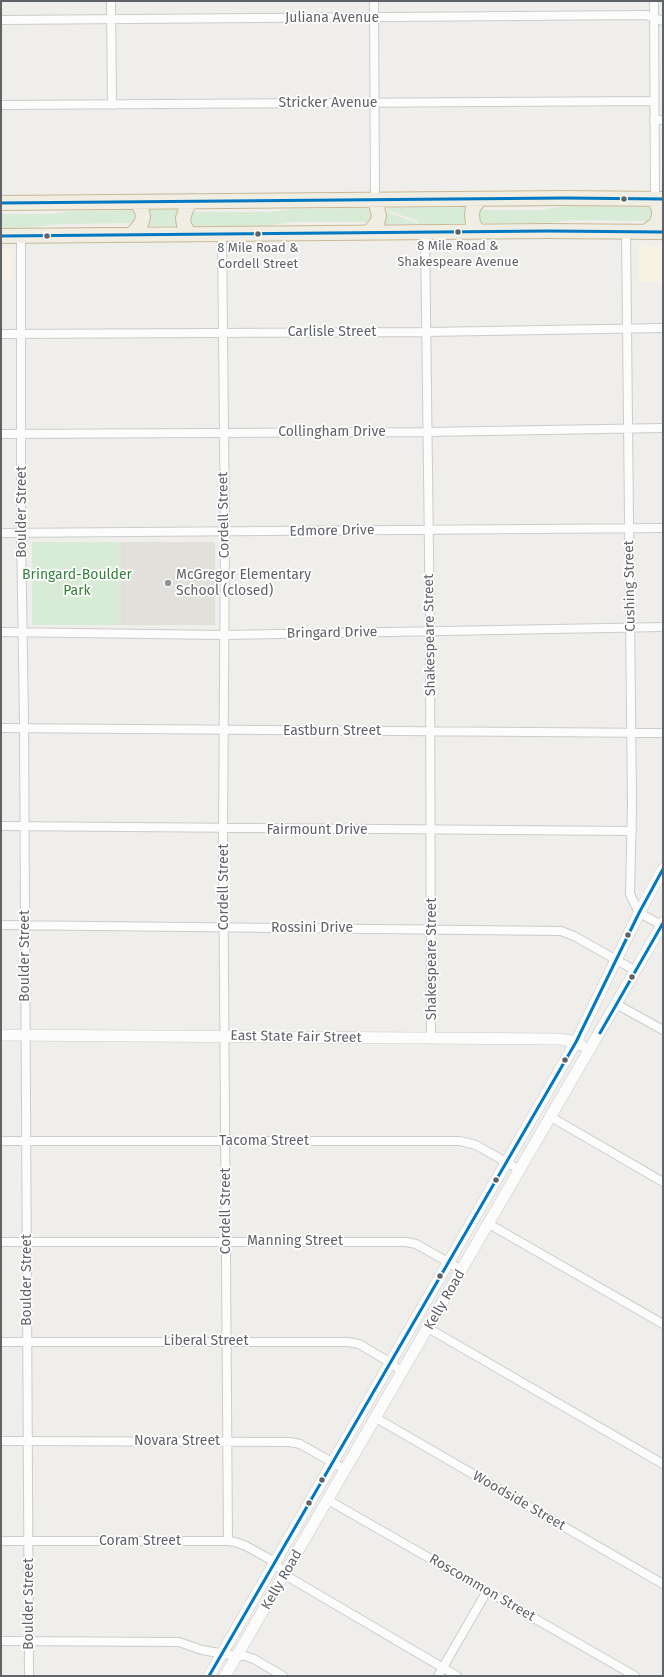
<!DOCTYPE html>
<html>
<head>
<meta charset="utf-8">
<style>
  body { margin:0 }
  #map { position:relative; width:664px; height:1677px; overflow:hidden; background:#efeeea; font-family:"Fira Sans",sans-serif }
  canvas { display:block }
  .frame { position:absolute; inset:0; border:2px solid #5f6368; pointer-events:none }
</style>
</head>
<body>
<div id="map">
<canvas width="664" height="1677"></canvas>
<div class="frame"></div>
</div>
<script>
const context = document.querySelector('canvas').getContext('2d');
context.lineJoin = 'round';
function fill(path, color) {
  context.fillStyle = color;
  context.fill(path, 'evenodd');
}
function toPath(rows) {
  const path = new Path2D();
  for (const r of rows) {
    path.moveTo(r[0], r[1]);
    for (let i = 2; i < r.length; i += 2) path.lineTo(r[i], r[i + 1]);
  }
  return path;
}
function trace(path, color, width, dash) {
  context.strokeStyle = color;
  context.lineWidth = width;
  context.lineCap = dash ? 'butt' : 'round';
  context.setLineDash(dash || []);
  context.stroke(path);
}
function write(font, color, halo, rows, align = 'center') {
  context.font = font + ' "Fira Sans",sans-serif';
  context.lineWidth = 3.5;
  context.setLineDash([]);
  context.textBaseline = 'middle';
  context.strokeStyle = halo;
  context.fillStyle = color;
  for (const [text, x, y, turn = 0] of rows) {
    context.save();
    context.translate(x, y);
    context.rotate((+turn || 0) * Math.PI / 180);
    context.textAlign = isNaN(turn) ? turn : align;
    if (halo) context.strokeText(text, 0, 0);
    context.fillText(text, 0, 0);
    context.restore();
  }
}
const commercial = toPath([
  [639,245,663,246,663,282,639,282],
  [1,249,12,249,12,281,1,281]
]);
const education = toPath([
  [121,542,215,542,215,625,121,625]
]);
const green = toPath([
  [565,206,648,207,651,208,654,214,650,220,647,221,573,220,549,223,480,223,479,212,483,210,542,210],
  [467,207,466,224,418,224,418,221,387,210,386,208],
  [367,208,373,211,370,221,368,222,292,222,266,226,195,226,190,225,188,217,191,213,194,212,269,212,296,209],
  [384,208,385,211,416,223,416,224,383,224],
  [179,209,177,226,147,226,148,210],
  [129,210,134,210,137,214,134,223,57,224,31,228,1,228,1,214,52,214,73,211],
  [32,542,121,542,121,625,32,625]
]);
const street = toPath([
  [111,1,112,105],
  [374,1,375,200],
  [654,1,655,199],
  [1,20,646,15,663,21],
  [1,105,654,101],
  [654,120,663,120],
  [626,231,632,805,630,894,639,913,662,925],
  [425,232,430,631,431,1039],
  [222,233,225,532,223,836,228,1541],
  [21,236,21,533,24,721,29,1676],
  [1,334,426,332,663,328],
  [1,434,427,432,663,428],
  [1,533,663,528],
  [1,632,224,635,663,627],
  [1,728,663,733],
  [1,826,632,831],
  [1,925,561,931,574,936,636,971],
  [616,1004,663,1030],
  [551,1117,663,1182],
  [1,1141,460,1141,476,1145,520,1170],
  [489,1224,663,1324],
  [1,1242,406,1242,416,1244,462,1270],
  [428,1328,663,1464],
  [1,1342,348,1342,359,1344,391,1363,402,1372],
  [376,1418,663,1584],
  [1,1441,290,1442,300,1444,346,1470],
  [328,1500,635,1676],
  [1,1541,228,1541,235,1542,246,1546,275,1562,285,1575,457,1676],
  [1,1641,179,1642,202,1650,236,1656,245,1656,254,1659,283,1676],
  [438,1676,487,1591]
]);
const secondary = toPath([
  [1,1035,559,1039,576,1042,581,1045],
  [209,1676,576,1042,639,913,663,869],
  [225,1676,663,923]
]);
const highway = toPath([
  [1,203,565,198,663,199],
  [477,231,473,223,472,215,473,208,480,199],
  [647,231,656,224,659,217,659,210,655,199],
  [369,232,377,223,379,216,375,200],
  [132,234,141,224,143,217,142,211,137,202],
  [189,234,184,225,183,218,187,207,192,201],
  [1,236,548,231,663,232]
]);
const bus1 = toPath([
  [1,203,565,198,663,199],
  [1,236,548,231,663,232],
  [600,1033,663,923],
  [209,1676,576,1042,639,913,663,869]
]);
const markers = [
  [624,199,3.5,"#5f6368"],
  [458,232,3.5,"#5f6368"],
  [258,234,3.5,"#5f6368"],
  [47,236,3.5,"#5f6368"],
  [168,583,4,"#919496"],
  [628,935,3.5,"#5f6368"],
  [632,977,3.5,"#5f6368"],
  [565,1060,3.5,"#5f6368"],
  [496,1180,3.5,"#5f6368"],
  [440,1276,3.5,"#5f6368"],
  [322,1480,3.5,"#5f6368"],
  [309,1503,3.5,"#5f6368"]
];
const busNames = [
  ["8 Mile Road &",458,246],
  ["Shakespeare Avenue",458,262],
  ["8 Mile Road &",258,248],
  ["Cordell Street",258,264]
];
const streetNames = [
  ["Juliana Avenue",332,18],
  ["Stricker Avenue",328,103],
  ["Carlisle Street",332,332],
  ["Collingham Drive",332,432],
  ["Boulder Street",22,512,-90],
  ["Cordell Street",224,515,-91],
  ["Edmore Drive",332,531,-1],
  ["Cushing Street",630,586,-91],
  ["Bringard Drive",332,633,-1],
  ["Shakespeare Street",430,635,-91],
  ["Eastburn Street",332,731],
  ["Fairmount Drive",317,830],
  ["Cordell Street",224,887,-90],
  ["Rossini Drive",312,928],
  ["Boulder Street",25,956,-90],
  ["Shakespeare Street",432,959,-90],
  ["East State Fair Street",296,1037,1],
  ["Tacoma Street",264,1141],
  ["Cordell Street",226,1211,-90],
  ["Manning Street",295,1241],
  ["Boulder Street",27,1280,-90],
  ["Kelly Road",445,1300,-60],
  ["Liberal Street",206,1341],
  ["Novara Street",177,1441],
  ["Woodside Street",519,1501,30],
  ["Coram Street",140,1541],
  ["Kelly Road",282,1580,-60],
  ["Roscommon Street",482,1588,30],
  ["Boulder Street",29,1604,-90]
];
const parkNames = [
  ["Bringard-Boulder",77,575],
  ["Park",77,591]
];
const poiNames = [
  ["McGregor Elementary",176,575],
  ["School (closed)",176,591]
];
fill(commercial, '#f7f3e4');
fill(education, '#e2e0da');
fill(green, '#d8ebd6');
trace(street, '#cbcccc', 10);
trace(secondary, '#cacacb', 12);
trace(highway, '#c8b996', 16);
trace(street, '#fdfcfc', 8);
trace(secondary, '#fdfcfc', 11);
trace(highway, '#f0ede3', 14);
trace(bus1, '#0079c2', 3);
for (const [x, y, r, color] of markers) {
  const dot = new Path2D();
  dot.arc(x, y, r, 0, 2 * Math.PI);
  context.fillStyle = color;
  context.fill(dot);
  trace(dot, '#fff', 1.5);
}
write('13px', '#5f6368', '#fff', busNames);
write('14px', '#5f6368', '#fff', streetNames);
write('14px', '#348238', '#fff', parkNames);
write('14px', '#5f6368', '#fff', poiNames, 'left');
</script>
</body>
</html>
